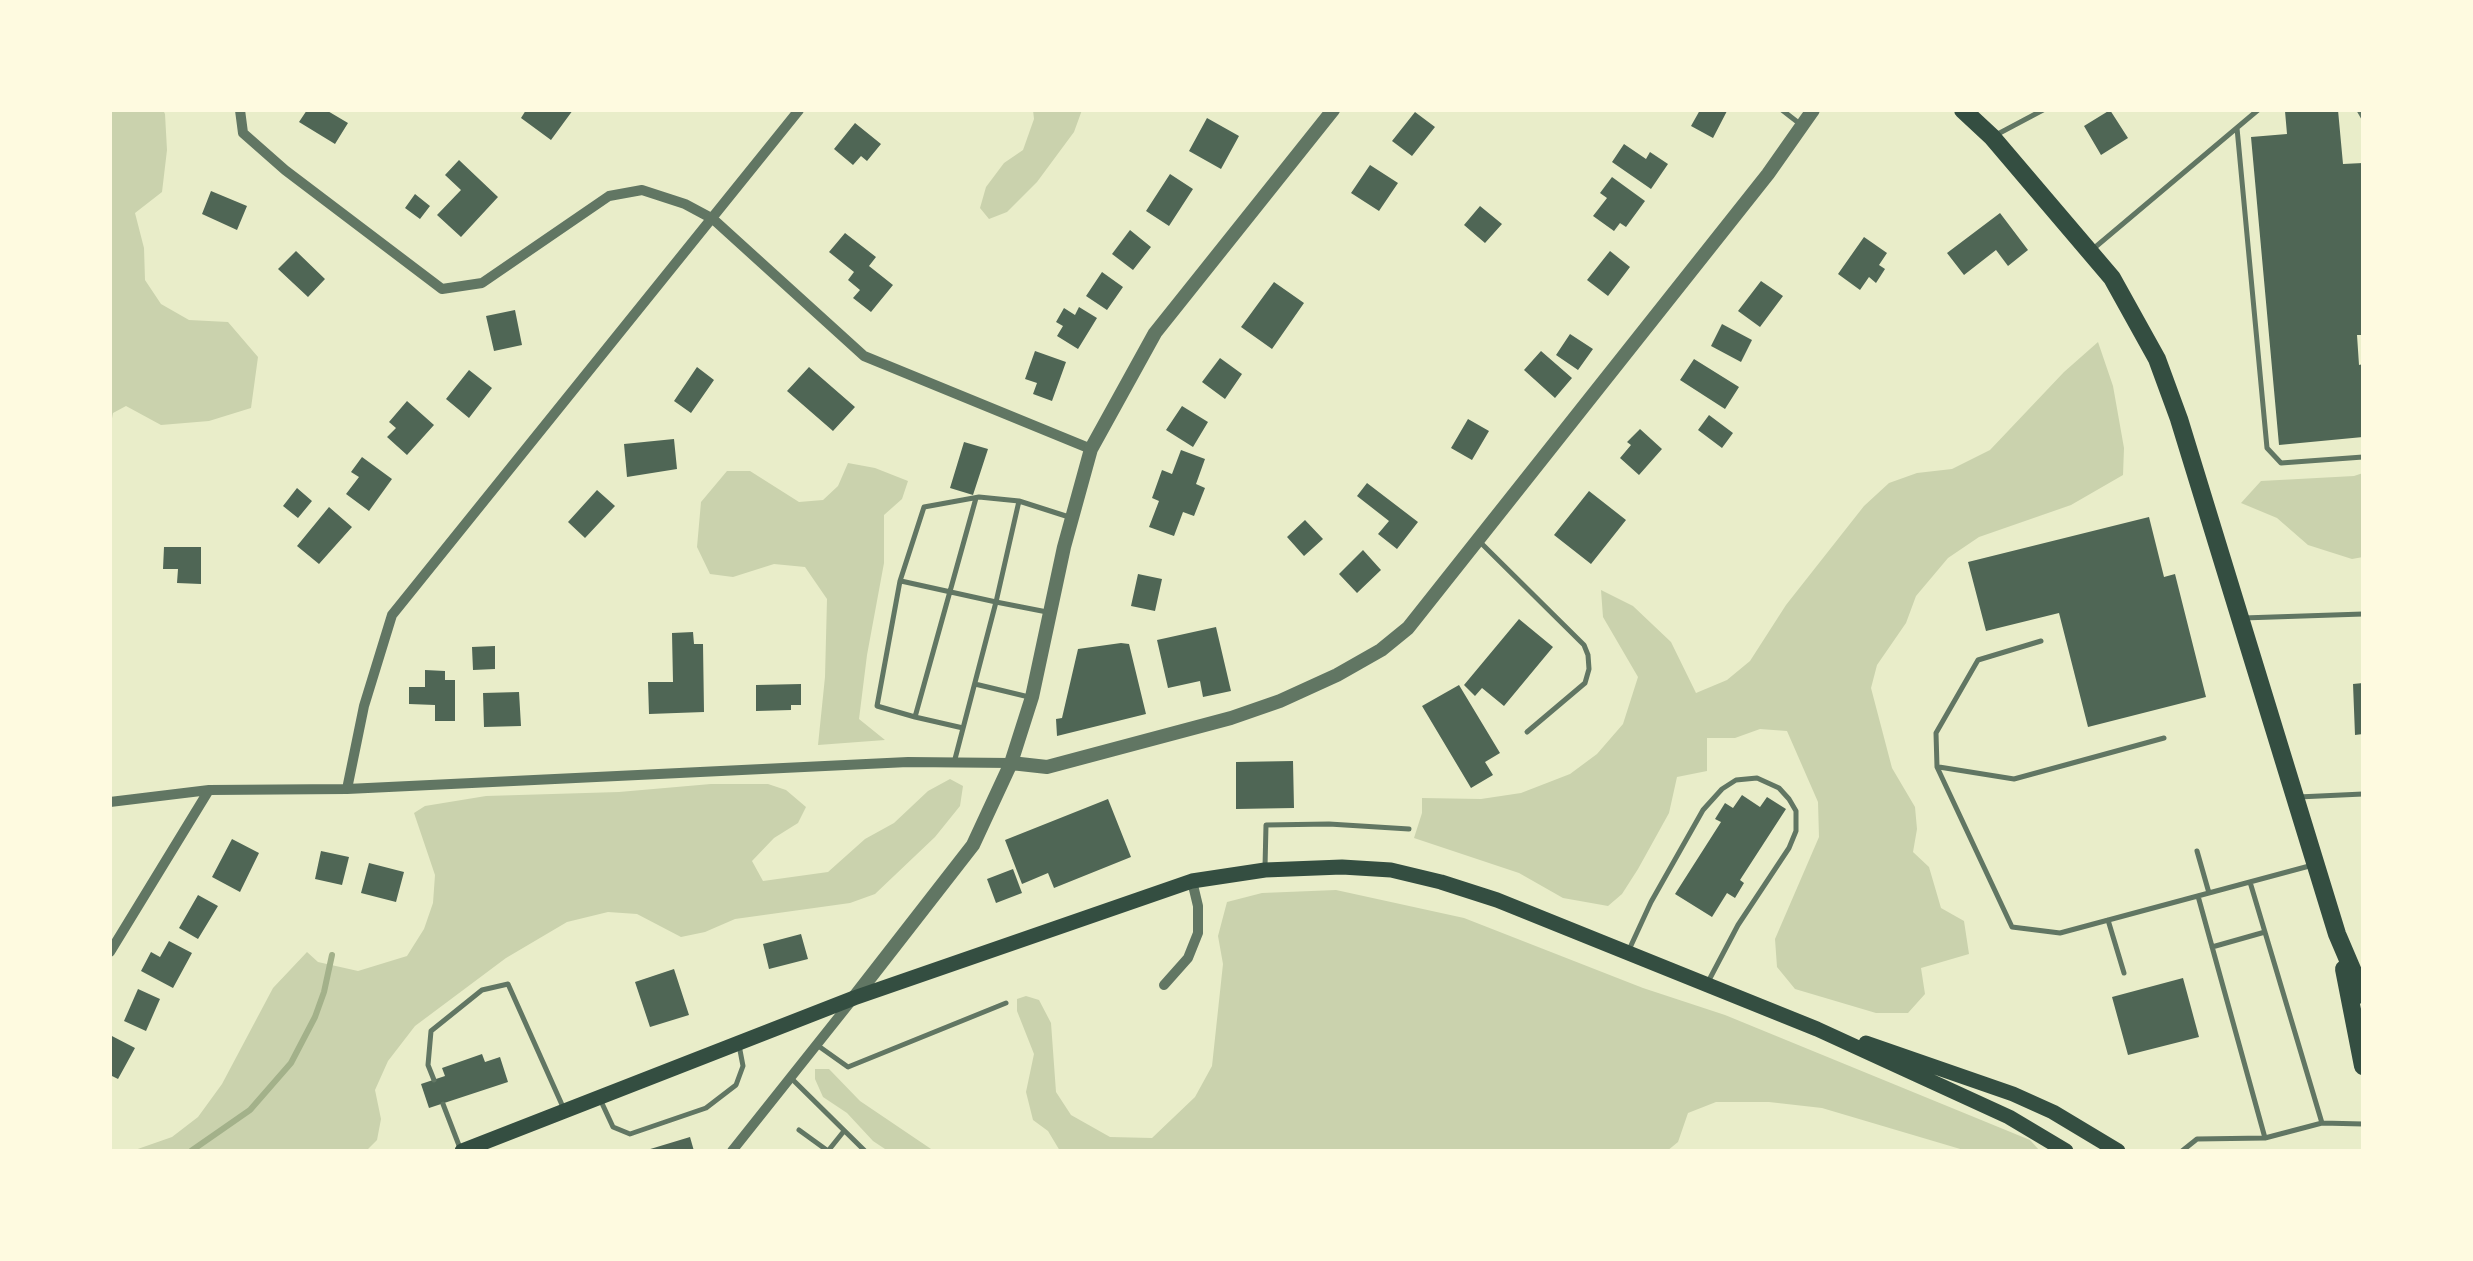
<!DOCTYPE html>
<html>
<head>
<meta charset="utf-8">
<style>
  body { margin:0 }
  #map { position:relative; width:2473px; height:1261px; overflow:hidden; background:#e9edc9; font-family:Signika,sans-serif }
  canvas { display:block }
  .frame { position:absolute; inset:0; border:112px solid #fefae0; pointer-events:none }
</style>
</head>
<body>
<div id="map">
<canvas width="2473" height="1261"></canvas>
<div class="frame"></div>
</div>
<script>
const context = document.querySelector('canvas').getContext('2d');
context.lineJoin = 'round';
function fill(path, color) {
  context.fillStyle = color;
  context.fill(path, 'evenodd');
}
function toPath(rows) {
  const path = new Path2D();
  for (const r of rows) {
    path.moveTo(r[0], r[1]);
    for (let i = 2; i < r.length; i += 2) path.lineTo(r[i], r[i + 1]);
  }
  return path;
}
function trace(path, color, width, dash) {
  context.strokeStyle = color;
  context.lineWidth = width;
  context.lineCap = dash ? 'butt' : 'round';
  context.setLineDash(dash || []);
  context.stroke(path);
}
const green = toPath([
  [110,110,163,110,165,114,167,150,162,192,135,213,144,248,145,280,161,304,189,320,228,322,258,357,251,408,209,421,161,425,126,406,113,413,110,429],
  [1033,110,1082,110,1074,132,1037,182,1007,212,989,219,980,208,986,187,1004,163,1023,150,1034,119],
  [2098,342,2113,386,2124,448,2123,475,2071,505,1979,537,1948,558,1916,596,1906,623,1877,665,1871,688,1892,768,1915,807,1917,829,1913,852,1929,867,1941,908,1964,921,1969,954,1921,968,1925,994,1908,1013,1876,1013,1795,989,1777,967,1775,939,1819,837,1818,802,1787,731,1760,729,1735,738,1707,738,1707,771,1677,777,1669,813,1638,869,1622,894,1608,906,1563,898,1519,873,1414,838,1422,813,1422,798,1481,799,1521,793,1570,774,1597,754,1623,724,1638,677,1603,617,1601,590,1633,606,1671,642,1696,693,1727,680,1750,661,1786,605,1864,506,1889,483,1917,473,1952,469,1990,450,2064,372],
  [848,463,875,468,908,481,902,499,884,515,884,563,867,655,859,719,885,740,818,745,825,677,827,599,805,567,774,564,733,577,710,574,697,547,701,502,727,471,750,471,799,502,823,500,838,486],
  [2363,473,2363,557,2352,559,2308,545,2277,518,2241,503,2261,481,2354,476],
  [950,779,963,786,960,806,935,837,875,894,850,903,735,919,705,932,681,937,637,914,608,912,567,922,506,958,415,1026,388,1061,375,1090,381,1119,377,1140,366,1151,132,1151,172,1137,198,1117,222,1084,273,988,307,952,318,962,358,971,407,956,424,929,433,903,435,875,414,813,425,806,486,796,619,792,711,784,768,784,786,790,806,807,798,823,774,838,752,861,763,881,828,872,865,839,894,823,928,791],
  [1336,890,1464,918,1643,988,1725,1015,2030,1140,2040,1151,1967,1151,1822,1108,1769,1102,1716,1102,1688,1113,1678,1142,1667,1151,1060,1151,1048,1131,1033,1120,1026,1092,1034,1054,1017,1011,1017,999,1026,996,1039,1000,1051,1023,1056,1092,1071,1115,1110,1137,1152,1138,1195,1097,1212,1066,1223,964,1218,936,1227,902,1262,893],
  [815,1069,829,1069,860,1101,934,1151,888,1151,873,1141,847,1113,823,1097,815,1079]
]);
const stream = toPath([
  [191,1151,250,1110,291,1063,315,1017,324,992,332,955]
]);
const building = toPath([
  [307,110,326,110,348,123,335,144,299,122],
  [526,110,573,110,551,140,521,118],
  [1700,110,1727,111,1713,138,1691,126],
  [2110,110,2128,138,2101,155,2084,126],
  [2338,110,2343,164,2363,163,2363,335,2357,335,2359,365,2363,364,2363,437,2279,445,2251,137,2287,134,2285,111],
  [1415,112,1435,127,1412,156,1392,141],
  [1207,118,1239,136,1221,169,1189,151],
  [855,123,881,144,867,161,861,156,853,165,834,149],
  [1624,144,1646,159,1650,152,1668,164,1651,189,1612,162],
  [459,160,498,197,461,237,437,215,461,190,445,175],
  [1370,165,1398,183,1379,211,1351,193],
  [1170,174,1193,189,1169,226,1146,211],
  [1612,177,1645,201,1626,227,1620,223,1614,231,1593,216,1607,198,1600,193],
  [211,191,247,206,237,230,202,214],
  [415,194,430,206,420,219,405,208],
  [1480,206,1502,224,1485,243,1464,225],
  [2000,213,2028,250,2008,266,1996,250,1964,275,1947,253],
  [1130,230,1151,247,1133,270,1112,254],
  [845,233,876,257,869,266,893,285,871,312,853,298,860,290,848,280,854,272,829,252],
  [1864,237,1887,253,1879,265,1885,269,1876,283,1869,277,1860,290,1838,274],
  [296,251,325,279,308,297,278,269],
  [1610,251,1630,267,1608,296,1587,280],
  [1102,272,1123,287,1107,310,1086,296],
  [1761,281,1783,296,1760,327,1738,311],
  [1274,282,1304,303,1272,349,1241,327],
  [1079,307,1097,318,1078,349,1057,336,1063,326,1056,322,1064,308,1075,315],
  [515,310,522,345,494,351,486,316],
  [1722,324,1752,340,1741,362,1711,346],
  [1570,334,1593,349,1578,370,1556,355],
  [1035,351,1066,362,1052,401,1033,394,1037,383,1025,379],
  [1541,351,1572,378,1555,398,1524,370],
  [1220,358,1242,374,1225,399,1202,382],
  [1694,359,1739,387,1725,409,1680,380],
  [697,367,714,380,691,413,674,401],
  [809,367,855,407,833,431,787,391],
  [469,370,492,388,469,418,446,399],
  [407,401,434,425,407,455,387,437,396,428,389,422],
  [1182,406,1208,422,1193,447,1166,430],
  [1709,415,1733,433,1722,448,1698,430],
  [1468,419,1489,431,1472,460,1451,448],
  [1640,429,1662,449,1639,475,1620,458,1631,445,1627,442],
  [674,439,677,469,627,477,624,444],
  [964,442,988,449,973,495,950,488],
  [1181,450,1205,459,1196,484,1205,488,1194,516,1183,512,1174,536,1149,527,1159,501,1152,498,1162,470,1172,474],
  [362,457,392,479,369,511,346,494,359,477,351,472],
  [1367,483,1418,522,1397,549,1378,534,1389,521,1357,496],
  [297,488,312,501,298,518,283,506],
  [597,490,615,506,585,538,568,522],
  [1589,491,1626,520,1591,564,1554,535],
  [329,507,352,527,319,564,297,546],
  [2149,517,2164,577,2175,574,2206,697,2088,727,2059,613,1986,631,1968,562],
  [1305,520,1323,539,1304,556,1287,537],
  [164,547,201,547,201,584,177,583,178,569,163,569],
  [1363,550,1381,570,1357,593,1339,574],
  [1138,574,1162,579,1155,611,1131,606],
  [1519,619,1553,647,1504,706,1482,688,1475,696,1464,685],
  [1216,627,1231,691,1203,697,1200,681,1168,688,1157,640],
  [693,632,694,644,703,644,704,712,649,714,648,682,673,682,672,633],
  [1121,643,1129,644,1146,714,1057,736,1056,719,1062,718,1078,649],
  [495,646,495,669,473,670,472,647],
  [425,670,445,671,445,680,455,680,455,721,435,721,435,705,409,704,409,687,425,687],
  [2363,683,2363,734,2355,735,2353,684],
  [801,684,801,705,791,705,791,710,756,711,756,685],
  [1459,685,1500,753,1485,762,1493,775,1471,788,1422,706],
  [519,692,521,726,484,727,483,693],
  [1293,761,1294,808,1236,809,1236,762],
  [1742,795,1760,807,1767,797,1786,809,1740,880,1744,883,1735,898,1727,893,1712,917,1675,894,1721,822,1715,819,1725,803,1733,808],
  [1108,799,1131,857,1054,888,1048,873,1022,884,1005,840],
  [232,839,259,853,240,892,212,877],
  [321,851,349,857,342,885,315,879],
  [369,863,404,872,396,902,361,893],
  [1013,869,1022,893,996,903,987,879],
  [198,895,218,906,198,939,179,928],
  [801,934,808,959,769,969,763,944],
  [169,941,192,953,173,988,141,971,151,952,160,957],
  [674,969,689,1015,650,1027,635,982],
  [2183,978,2199,1037,2128,1055,2112,997],
  [138,989,160,999,146,1031,124,1021],
  [110,1035,135,1048,118,1079,110,1075],
  [482,1054,485,1062,500,1057,508,1082,429,1108,421,1084,445,1076,442,1068],
  [690,1137,694,1151,647,1151,647,1150]
]);
const service = toPath([
  [1782,110,1800,124],
  [2359,110,2363,117],
  [2237,128,2267,448,2281,463,2363,457],
  [1994,136,2043,110],
  [2093,249,2258,110],
  [976,498,915,717,877,706,900,581,924,507,979,497,1019,501],
  [1479,541,1584,645,1588,655,1589,669,1585,683,1527,732],
  [901,581,996,602,1019,501,1069,517],
  [2243,618,2363,614],
  [2041,641,1978,660,1936,733,1937,767,2012,927,2060,933,2313,865],
  [975,684,1029,697],
  [915,717,963,728],
  [955,759,996,602,1047,612],
  [1939,767,2014,779,2164,738],
  [2298,797,2363,794],
  [2197,851,2209,893],
  [1265,867,1266,825,1329,824,1409,829],
  [2250,882,2322,1123],
  [2198,896,2265,1138],
  [2108,920,2124,973],
  [2212,947,2265,932],
  [1628,952,1651,902,1703,810,1722,789,1736,780,1757,778,1779,788,1789,799,1796,811,1796,831,1789,848,1738,925,1708,982],
  [817,1045,848,1067,1006,1003],
  [791,1078,865,1151],
  [434,1080,428,1065,431,1031,482,990,508,984,563,1107],
  [600,1099,613,1127,630,1134,706,1108,736,1085,743,1066,739,1045],
  [443,1104,460,1148],
  [799,1130,828,1151,844,1131],
  [2182,1151,2197,1139,2265,1138,2322,1123,2363,1124]
]);
const minor = toPath([
  [240,110,243,133,285,170,442,289,482,283,609,196,642,190,685,204,713,219,864,356,1091,449],
  [347,789,364,706,392,615,799,110],
  [110,802,209,790,347,789,908,762,1011,763],
  [110,952,209,790],
  [1164,985,1188,958,1198,933,1198,906,1192,881],
  [732,1151,853,999]
]);
const tertiary = toPath([
  [1011,763,1047,767,1231,718,1280,701,1337,675,1381,650,1408,628,1768,174,1813,110],
  [854,998,973,845,1011,763,1032,697,1064,547,1091,449,1155,333,1333,110]
]);
const secondary = toPath([
  [1866,1043,2013,1094,2053,1112,2118,1151],
  [462,1151,854,998,1192,881,1265,870,1342,867,1391,870,1441,882,1497,900,1817,1029,2009,1117,2066,1151]
]);
const primary = toPath([
  [1963,110,1992,137,2112,278,2157,359,2179,419,2337,934,2363,995],
  [2344,969,2363,1066]
]);
fill(green, '#cad2ad');
trace(stream, '#a3b18a', 6);
fill(building, '#4f6655');
trace(service, '#617663', 5);
trace(minor, '#617663', 10);
trace(tertiary, '#617663', 14);
trace(secondary, '#344e41', 15);
trace(primary, '#344e41', 18);
</script>
</body>
</html>
